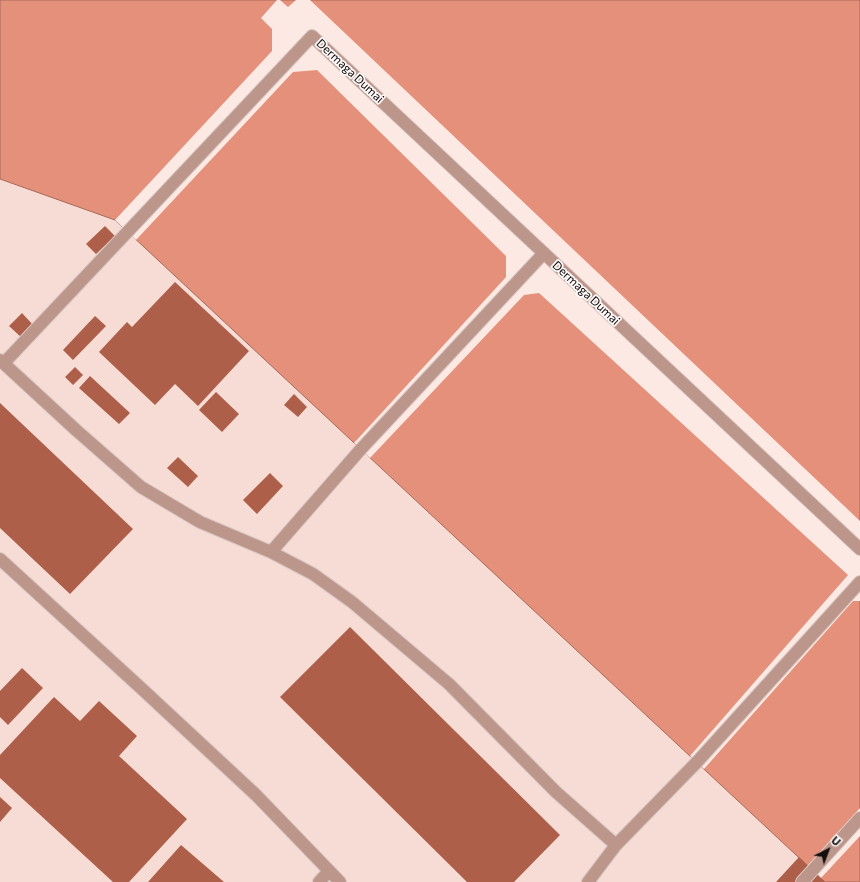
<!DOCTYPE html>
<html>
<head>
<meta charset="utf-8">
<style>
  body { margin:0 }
  #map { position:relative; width:860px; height:882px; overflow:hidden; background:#fce9e3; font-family:Commissioner,sans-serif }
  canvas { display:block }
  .north { position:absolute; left:808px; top:830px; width:40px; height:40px; -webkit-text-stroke:3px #fefaf9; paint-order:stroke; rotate:42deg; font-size:11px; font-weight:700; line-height:16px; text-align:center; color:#130d0c }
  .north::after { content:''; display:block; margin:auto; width:14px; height:18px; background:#130d0c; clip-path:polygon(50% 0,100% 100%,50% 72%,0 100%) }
</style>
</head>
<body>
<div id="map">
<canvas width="860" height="882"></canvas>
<div class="north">U</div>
</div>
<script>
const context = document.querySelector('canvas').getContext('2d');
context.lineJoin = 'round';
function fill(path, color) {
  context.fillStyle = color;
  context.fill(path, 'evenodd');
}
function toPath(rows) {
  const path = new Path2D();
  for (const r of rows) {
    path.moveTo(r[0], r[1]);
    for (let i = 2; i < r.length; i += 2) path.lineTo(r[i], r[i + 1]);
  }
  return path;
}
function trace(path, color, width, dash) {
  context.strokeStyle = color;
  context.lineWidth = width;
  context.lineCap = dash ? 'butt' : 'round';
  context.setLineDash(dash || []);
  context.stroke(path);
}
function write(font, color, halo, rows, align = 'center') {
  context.font = font + ' Commissioner,sans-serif';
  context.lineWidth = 3.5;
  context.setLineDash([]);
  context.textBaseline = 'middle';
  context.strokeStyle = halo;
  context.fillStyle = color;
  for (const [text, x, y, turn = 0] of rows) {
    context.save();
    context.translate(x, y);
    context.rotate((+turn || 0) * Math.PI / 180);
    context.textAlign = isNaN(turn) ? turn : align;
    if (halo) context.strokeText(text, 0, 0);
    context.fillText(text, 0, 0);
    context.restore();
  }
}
const built = toPath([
  [0,179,115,220,825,882,0,882]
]);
const water = toPath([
  [0,0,860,0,860,882,825,882,115,220,0,179,0,0]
]);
const pier = toPath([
  [277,0,280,0,288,7,296,0,310,0,860,521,860,601,853,601,704,769,690,756,848,575,539,293,524,295,370,458,354,443,506,277,506,256,317,70,293,72,136,240,115,220,272,51,272,29,261,18],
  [860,808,860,836,821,878,808,865]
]);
const building = toPath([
  [105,226,115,236,96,254,86,244],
  [175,282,249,351,198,406,175,384,155,405,99,352,127,322,132,327],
  [22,313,34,326,22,338,9,326],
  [95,316,106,326,73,360,63,350],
  [75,367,83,375,73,385,65,377],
  [90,376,130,413,119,424,79,388],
  [216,392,239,414,222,432,199,410],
  [294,394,307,407,298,417,284,405],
  [0,403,133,529,70,594,0,528],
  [178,457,198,476,188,487,167,468],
  [270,473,283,486,257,514,243,500],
  [350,627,560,835,514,882,467,882,280,697],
  [22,668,43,688,8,725,0,717,0,691],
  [54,697,80,721,99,701,137,736,119,756,187,819,129,882,113,882,0,778,0,755],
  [0,797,12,808,0,822],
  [181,845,224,882,148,882],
  [799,857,825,882,776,882]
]);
const minor = toPath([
  [0,360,76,430,141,487,200,522,271,552,313,574,352,602,449,684,556,792,616,845,588,882],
  [4,363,312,36,860,549],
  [271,552,361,449,544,253],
  [0,559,142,689,256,795,340,882],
  [616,845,697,762,860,582],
  [319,882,329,871],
  [802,882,860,818]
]);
const streetNames = [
  ["Dermaga Dumai",350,71,43],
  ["Dermaga Dumai",586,293,43]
];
fill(built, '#f6dcd4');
fill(water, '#e5907a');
trace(water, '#a66959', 1);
fill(pier, '#fce9e3');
fill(building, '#ae5f4a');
trace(minor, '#d7c6c1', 14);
trace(minor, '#bc968b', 12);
write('12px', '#130d0c', '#fefaf9', streetNames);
</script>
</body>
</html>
